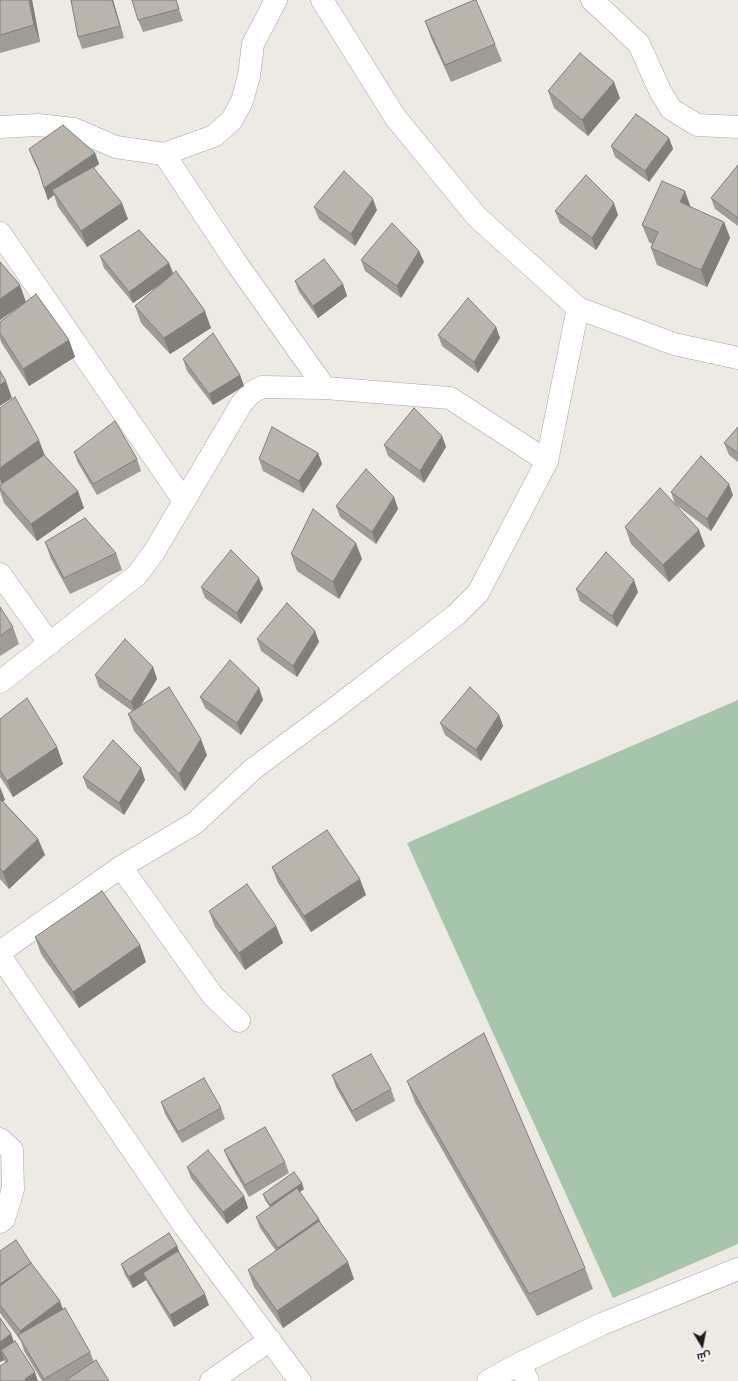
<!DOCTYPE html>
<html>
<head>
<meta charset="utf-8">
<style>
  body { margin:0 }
  #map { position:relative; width:738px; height:1381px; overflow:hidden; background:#edeae3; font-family:Montserrat,Cairo,sans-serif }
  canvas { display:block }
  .north { position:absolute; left:682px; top:1325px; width:40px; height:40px; -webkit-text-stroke:3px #fff; paint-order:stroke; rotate:170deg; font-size:11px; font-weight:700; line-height:16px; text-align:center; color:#1d1d1d }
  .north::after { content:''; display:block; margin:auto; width:14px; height:18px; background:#1d1d1d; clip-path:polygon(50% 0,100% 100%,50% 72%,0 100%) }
</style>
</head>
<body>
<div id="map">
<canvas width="738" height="1381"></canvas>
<div class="north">ش</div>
</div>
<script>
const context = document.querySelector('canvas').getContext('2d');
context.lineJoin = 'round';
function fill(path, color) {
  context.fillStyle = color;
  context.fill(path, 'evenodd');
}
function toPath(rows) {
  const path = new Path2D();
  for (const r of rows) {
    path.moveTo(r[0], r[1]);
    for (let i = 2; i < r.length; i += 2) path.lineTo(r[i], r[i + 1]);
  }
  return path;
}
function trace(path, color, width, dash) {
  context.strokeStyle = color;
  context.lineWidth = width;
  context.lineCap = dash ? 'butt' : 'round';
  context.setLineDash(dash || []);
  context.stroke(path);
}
const cemetery = toPath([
  [738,700,738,1244,613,1298,407,843]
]);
const street = toPath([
  [322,0,395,117,477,217,578,308,674,344,738,358],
  [592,0,639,44,660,91,671,109,697,125,738,127],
  [0,127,38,125,74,129,116,147,164,154,214,136,232,120,242,101,249,76,253,44,276,0],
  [164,154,235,261,325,388],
  [0,233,184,501],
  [0,574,50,644],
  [0,682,137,575,154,552,242,403,251,393,262,387,325,388,450,398,547,461],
  [121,867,213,996,239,1021],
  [0,952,121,867,195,823,253,769,334,709,456,615,478,593,547,461,578,308],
  [0,956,185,1227,300,1381],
  [0,1139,12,1150,13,1189,4,1219,0,1222],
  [211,1381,270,1340],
  [488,1381,519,1364],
  [528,1381,519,1364,602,1324,738,1269]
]);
const wall = toPath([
  [0,0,32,0,40,42,0,53],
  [113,0,124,38,82,49,78,37],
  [176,0,183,21,143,32,138,20],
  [425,21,495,44,502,61,451,82,431,38],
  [548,91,620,98,588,136,554,108],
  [669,138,673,149,649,182,615,157,611,146],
  [29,149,95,153,99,164,94,168,128,219,87,247,58,207,54,195,48,200,40,174,33,160],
  [738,165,738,226,715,209,711,198],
  [314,207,377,210,355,246,319,219],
  [690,207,724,222,730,238,707,287,657,265,651,248,652,244,649,242,642,225],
  [555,211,618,215,596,250,560,223],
  [419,251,424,262,401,298,365,271,361,260],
  [100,256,173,274,211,328,170,354,141,323,135,306,162,283,133,303,104,268],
  [0,262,26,302,69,340,75,357,29,386,1,342,0,338,0,322,24,303,0,320],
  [295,281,343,284,347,296,318,318,299,292],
  [496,327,500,338,478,373,442,346,438,335],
  [183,359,240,375,244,386,213,405,187,371],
  [0,408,44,455,84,508,37,541,4,503,0,491,0,485,1,484,0,482],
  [738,427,738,462,729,455,724,443],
  [442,436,446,447,424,483,388,456,384,445],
  [74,452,137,459,141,471,97,495,78,463],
  [318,453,322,464,303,493,263,471,259,459],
  [671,492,733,495,711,531,675,504,705,546,669,582,631,544,625,527,675,504],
  [394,497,398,509,376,544,340,517,336,506],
  [45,542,116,553,122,570,70,594,51,559],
  [291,554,362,559,339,599,297,571],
  [201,587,263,589,241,624,205,598],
  [576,589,638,592,617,627,580,601],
  [0,607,13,627,19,644,0,656],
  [315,631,319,642,297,677,261,651,257,639],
  [153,667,157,679,140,706,207,755,185,791,134,731,128,714,132,711,99,687,95,675],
  [259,688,263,700,241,735,205,708,200,697],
  [499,715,503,726,481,761,445,735,440,723],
  [0,719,57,747,63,764,13,797,0,777],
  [141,768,145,780,124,815,87,788,83,777],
  [0,787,5,800,3,801,38,839,45,855,9,889,0,879],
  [272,867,366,895,311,932,278,883],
  [209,911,276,926,283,943,245,970,215,927],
  [35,937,140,945,146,962,79,1008,41,954],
  [332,1075,391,1089,395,1101,356,1122,336,1087],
  [407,1081,585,1268,593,1289,537,1316,415,1102],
  [161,1102,221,1108,225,1119,182,1143,165,1114],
  [224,1150,285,1162,289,1173,249,1197,229,1162],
  [187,1167,244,1196,248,1208,227,1224,191,1178],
  [304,1189,300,1192,320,1222,354,1279,283,1328,254,1287,248,1270,276,1251,260,1228,256,1217,270,1207,265,1200,263,1194],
  [177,1246,180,1254,209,1305,174,1327,148,1284,146,1280,133,1288,125,1275,121,1264],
  [0,1251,63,1309,90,1352,94,1362,109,1381,42,1381,24,1351,21,1341,0,1313],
  [0,1318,11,1334,14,1342,35,1372,5,1362,4,1360,0,1362]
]);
const shadedWall = toPath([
  [29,0,32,0,40,42,34,25],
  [112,0,113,0,124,38,120,26],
  [614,82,620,98,588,136,582,120],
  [669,138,673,149,649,182,645,171],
  [95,153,99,164,55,195,52,190,54,195,48,200,44,188],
  [685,191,691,208,680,202],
  [373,199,377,210,355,246,351,234],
  [122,203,128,219,87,247,81,231],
  [614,203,618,215,596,250,592,238],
  [724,222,730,238,707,287,701,270],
  [419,251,424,262,401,298,397,286],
  [169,263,174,275,133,303,129,292],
  [343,284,347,296,318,318,313,306],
  [20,285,26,302,0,320,0,299],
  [205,311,211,328,170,354,164,338],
  [496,327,500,338,478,373,474,362],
  [69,340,75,357,29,386,23,369],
  [240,375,244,386,213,405,209,394],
  [6,381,12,398,0,406,0,385],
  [442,436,446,447,424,483,420,471],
  [39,440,45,456,3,487,0,478,0,468],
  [318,453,322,464,303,493,299,481],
  [729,484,733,495,711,531,707,519],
  [78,491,84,508,37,541,31,524],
  [394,497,398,509,376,544,372,532],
  [699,530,705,546,669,582,663,565],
  [356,543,362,559,339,599,333,582],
  [259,578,263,589,241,624,237,613],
  [634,580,638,592,617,627,612,616],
  [315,631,319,642,297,677,293,666],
  [153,667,157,679,136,714,131,702],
  [259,688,263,700,241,735,237,723],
  [499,715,503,726,481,761,476,750],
  [201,739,207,755,185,791,179,774],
  [57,747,63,764,13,797,7,781],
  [141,768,145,780,124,815,119,803],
  [0,787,5,800,0,803],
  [38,839,45,855,9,889,3,872],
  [360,879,366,895,311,932,304,916],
  [276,926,283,943,245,970,239,953],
  [140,945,146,962,79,1008,73,992],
  [302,1183,304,1189,273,1211,270,1205],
  [244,1196,248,1208,227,1224,223,1212],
  [319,1219,323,1231,282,1259,278,1248],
  [177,1246,181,1258,143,1273,146,1280,133,1288,129,1277],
  [348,1262,354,1279,283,1328,277,1311],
  [31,1263,0,1298,0,1284],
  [205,1294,209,1305,174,1327,170,1315],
  [60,1301,66,1318,26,1348,20,1331],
  [11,1334,17,1351,1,1350,4,1360,0,1362,0,1342],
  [35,1372,38,1381,25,1381,25,1379]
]);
const building = toPath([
  [0,0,29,0,34,25,0,35,0,0],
  [71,0,112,0,120,26,78,37,71,0],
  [132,0,176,0,179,9,138,20,132,0],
  [474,0,476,0,495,44,445,65,425,21,474,0],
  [580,53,614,82,582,120,548,91,580,53],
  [636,114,669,138,645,171,611,146,636,114],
  [63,125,95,153,44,188,38,168,29,149,63,125],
  [738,165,738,218,711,198,738,165],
  [93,167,122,203,81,231,52,190,93,167],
  [344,171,373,199,351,234,314,207,344,171],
  [586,175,614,203,592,238,555,211,586,175],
  [662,181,685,191,680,202,724,222,701,270,651,248,658,232,642,225,662,181],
  [392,223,419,251,397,286,361,260,392,223],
  [139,230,169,263,129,292,100,256,139,230],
  [324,259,343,284,313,306,295,281,324,259],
  [0,262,20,285,0,299,0,262],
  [176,271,205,311,164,338,135,306,176,271],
  [36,294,69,340,23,369,0,333,0,322,36,294],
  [468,298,496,327,474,362,438,335,468,298],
  [213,333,240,375,209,394,183,359,213,333],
  [0,371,6,381,0,385,0,371],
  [15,397,39,440,0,468,0,408,15,397],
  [414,408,442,436,420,471,384,445,414,408],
  [115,421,137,459,93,484,74,452,115,421],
  [272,427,318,453,299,481,259,459,272,427],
  [738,427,738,453,724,443,738,427],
  [44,455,78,491,31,524,0,488,0,485,44,455],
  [701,456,729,484,707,519,671,492,701,456],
  [366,469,394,497,372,532,336,506,366,469],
  [660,488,699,530,663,565,625,527,660,488],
  [313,509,356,543,333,582,291,554,313,509],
  [85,518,116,553,64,578,45,542,85,518],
  [231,550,259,578,237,613,201,587,231,550],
  [606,552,634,580,612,616,576,589,606,552],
  [287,603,315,631,293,666,257,639,287,603],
  [0,607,13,627,0,636,0,607],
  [125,639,153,667,131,702,95,675,125,639],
  [230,660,259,688,237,723,200,697,230,660],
  [169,687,201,739,179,774,128,714,169,687],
  [470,687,499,715,476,750,440,723,470,687],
  [27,698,57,747,7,781,0,770,0,719,27,698],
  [113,740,141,768,119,803,83,777,113,740],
  [1,800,38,839,3,872,0,868,0,801,1,800],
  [327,830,360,879,304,916,272,867,327,830],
  [247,884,276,926,239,953,209,911,247,884],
  [102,891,140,945,73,992,35,937,102,891],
  [484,1033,585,1268,529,1294,407,1081,484,1033],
  [371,1054,391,1089,352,1111,332,1075,371,1054],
  [204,1078,221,1108,178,1132,161,1102,204,1078],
  [265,1127,285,1162,245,1185,224,1150,265,1127],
  [208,1150,244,1196,223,1212,187,1167,208,1150],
  [294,1172,302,1183,270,1205,263,1194,294,1172],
  [297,1188,319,1219,278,1248,256,1217,297,1188],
  [319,1221,348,1262,277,1311,248,1270,319,1221],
  [169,1233,177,1246,129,1277,121,1264,169,1233],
  [16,1240,31,1263,0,1284,0,1251,16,1240],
  [178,1251,205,1294,170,1315,143,1273,178,1251],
  [31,1263,60,1301,20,1331,0,1305,0,1286,31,1263],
  [65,1308,90,1352,44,1379,18,1335,65,1308],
  [0,1318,11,1334,0,1342,0,1318],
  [15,1341,35,1372,25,1379,26,1381,0,1381,0,1366,8,1361,1,1350,15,1341],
  [96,1360,109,1381,65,1381,96,1360]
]);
fill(cemetery, '#a6c5ac');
trace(street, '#a4a4a4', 23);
trace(street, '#fff', 22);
fill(wall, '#a09b95');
fill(shadedWall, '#827e79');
fill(building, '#bab4ad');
trace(building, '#827e79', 1);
</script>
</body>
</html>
